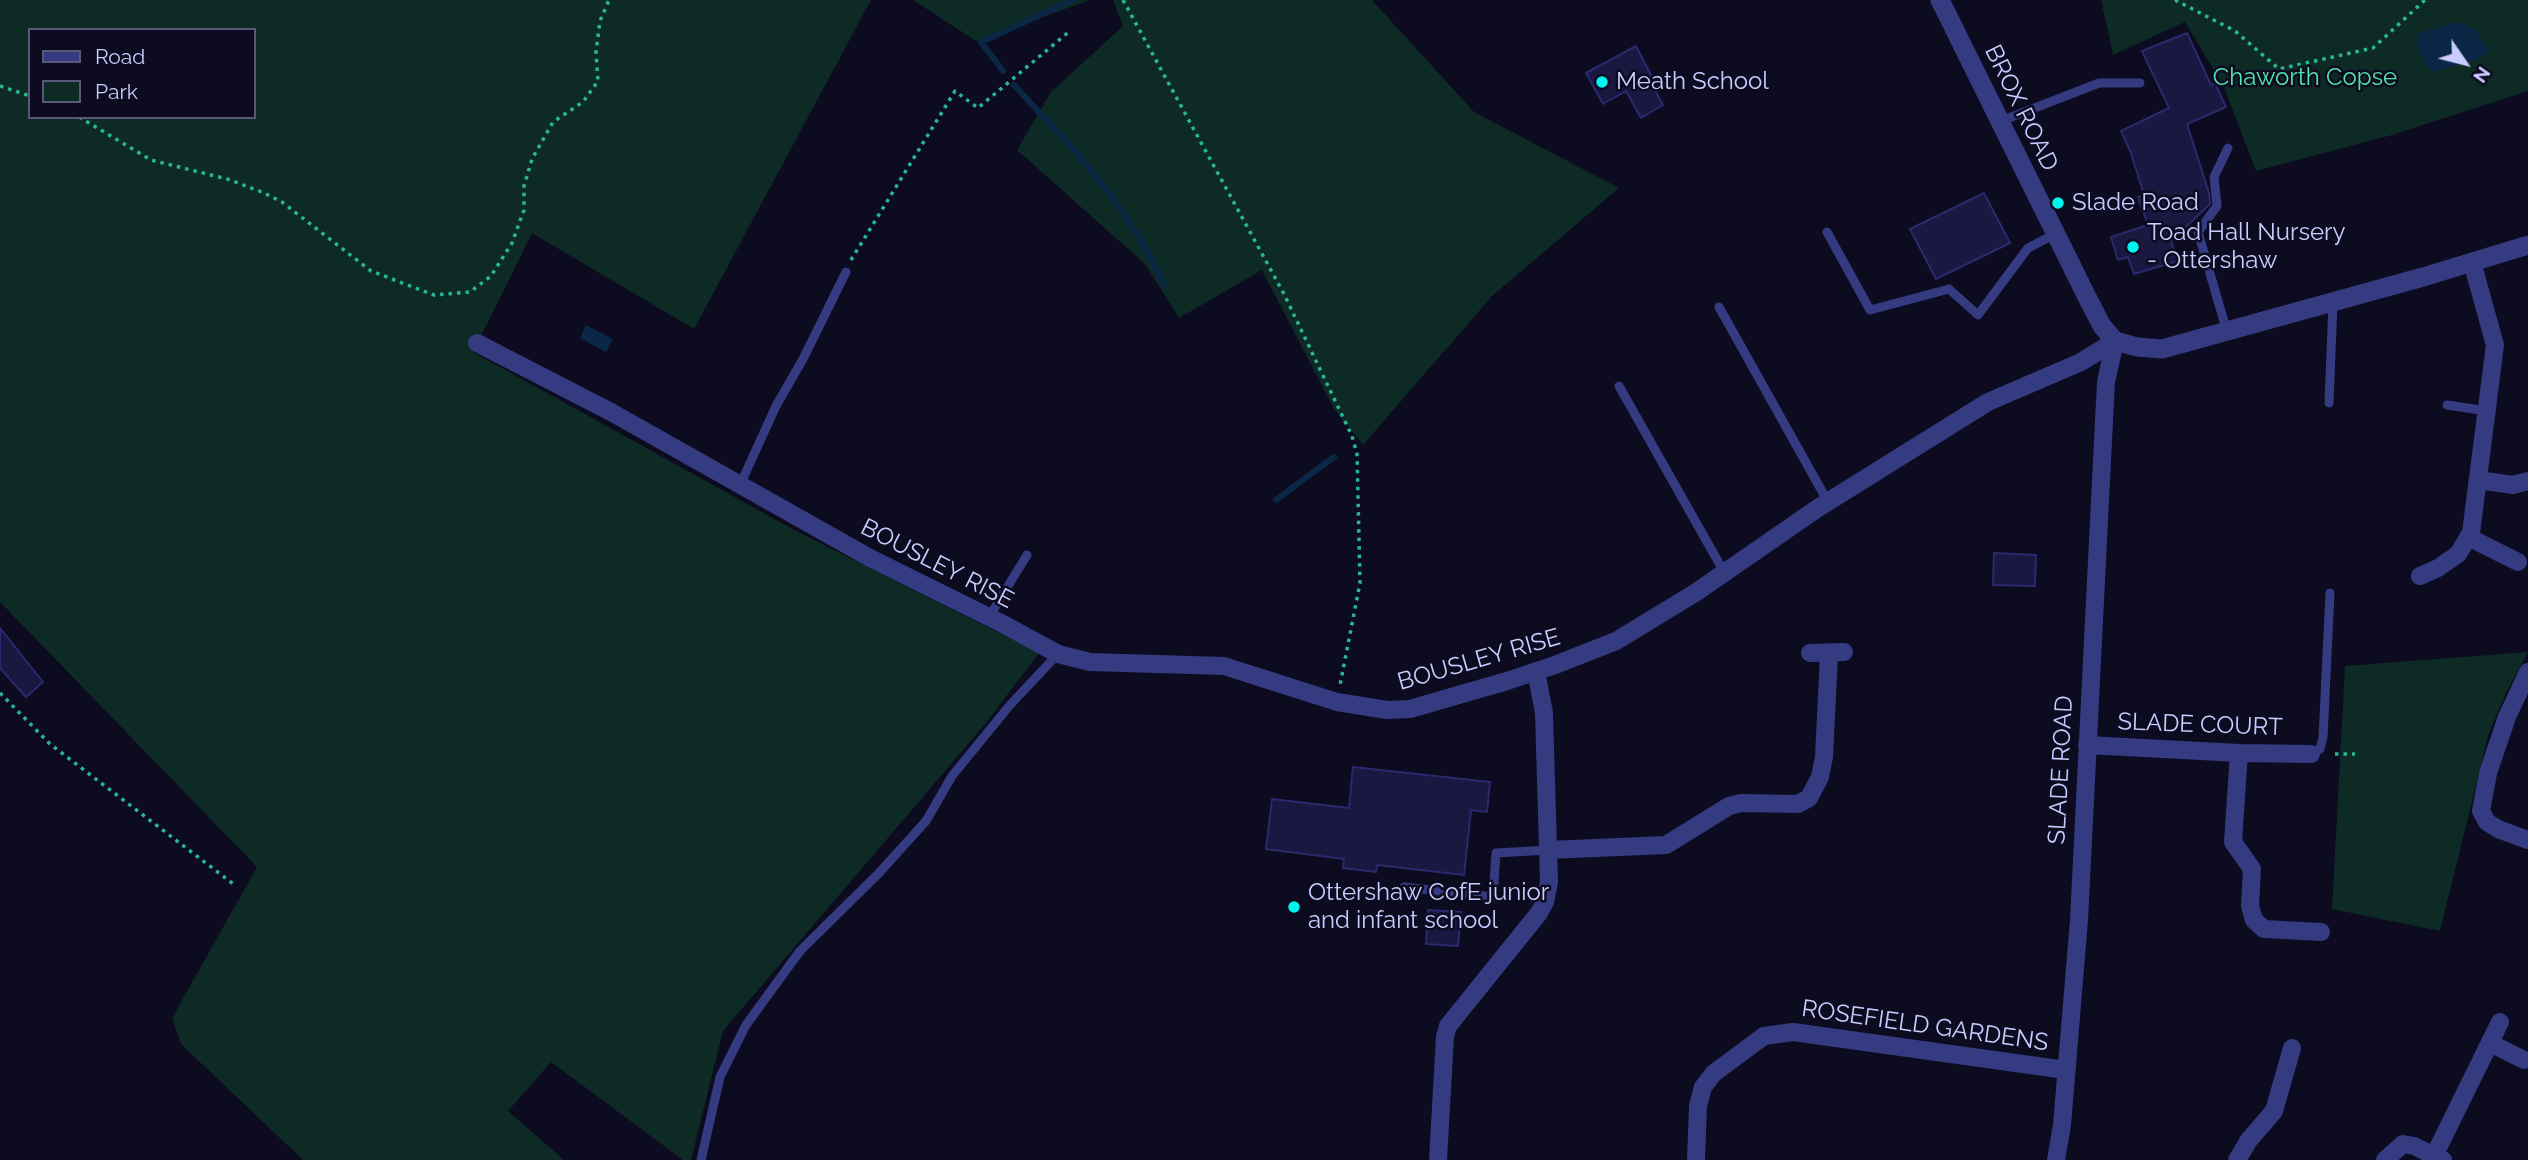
<!DOCTYPE html>
<html>
<head>
<meta charset="utf-8">
<style>
  body { margin:0 }
  #map { position:relative; width:2528px; height:1160px; overflow:hidden; background:#0c0b20; font-family:Raleway,sans-serif }
  canvas { display:block }
  .legend { position:absolute; left:28px; top:28px; width:228px; height:91px; box-sizing:border-box; background:#0c0b20; border:2px solid #585879; margin:0; padding:9px 12px; list-style:none; font-size:21px; color:#cacbff }
  .legend li { display:flex; align-items:center; gap:14px; height:35px }
  .legend b { width:35px; border:2px solid #585879 }
  .north { position:absolute; left:2430px; top:28px; width:70px; height:70px; -webkit-text-stroke:5px #0c0b20; paint-order:stroke; rotate:125deg; font-size:19px; font-weight:700; line-height:28px; text-align:center; color:#cacbff }
  .north::after { content:''; display:block; margin:auto; width:24px; height:32px; background:#cacbff; clip-path:polygon(50% 0,100% 100%,50% 72%,0 100%) }
</style>
</head>
<body>
<div id="map">
<canvas width="2528" height="1160"></canvas>
<ul class="legend">
<li><b style="height:9px;background:#343b81"></b>Road</li>
<li><b style="height:19px;background:#0e2a25"></b>Park</li>
</ul>
<div class="north">N</div>
</div>
<script>
const context = document.querySelector('canvas').getContext('2d');
context.lineJoin = 'round';
function fill(path, color) {
  context.fillStyle = color;
  context.fill(path, 'evenodd');
}
function toPath(rows) {
  const path = new Path2D();
  for (const r of rows) {
    path.moveTo(r[0], r[1]);
    for (let i = 2; i < r.length; i += 2) path.lineTo(r[i], r[i + 1]);
  }
  return path;
}
function trace(path, color, width, dash) {
  context.strokeStyle = color;
  context.lineWidth = width;
  context.lineCap = dash ? 'butt' : 'round';
  context.setLineDash(dash || []);
  context.stroke(path);
}
function write(font, color, halo, rows, align = 'center') {
  context.font = font + ' Raleway,sans-serif';
  context.lineWidth = 5;
  context.setLineDash([]);
  context.textBaseline = 'middle';
  context.strokeStyle = halo;
  context.fillStyle = color;
  for (const [text, x, y, turn = 0] of rows) {
    context.save();
    context.translate(x, y);
    context.rotate((+turn || 0) * Math.PI / 180);
    context.textAlign = isNaN(turn) ? turn : align;
    if (halo) context.strokeText(text, 0, 0);
    context.fillText(text, 0, 0);
    context.restore();
  }
}
const green = toPath([
  [0,0,871,0,694,329,532,233,473,352,796,531,1039,653,986,723,723,1031,691,1160,683,1160,551,1062,508,1111,564,1160,303,1160,181,1044,172,1018,257,867,0,602],
  [30,30,254,30,254,117,30,117],
  [913,0,1090,0,976,41],
  [1113,0,1372,0,1474,112,1619,188,1492,296,1363,445,1334,409,1262,270,1179,318,1145,264,1017,150,1051,92,1123,26],
  [2101,0,2528,0,2528,91,2392,135,2256,171,2224,87,2185,22,2113,55],
  [2528,652,2506,693,2488,736,2440,931,2332,909,2345,666]
]);
const water = toPath([
  [2457,22,2473,28,2489,48,2482,58,2433,72,2425,64,2416,42,2419,33],
  [586,325,613,339,606,352,580,338]
]);
const stream = toPath([
  [1003,71,981,42,1073,0],
  [1014,85,1074,150,1112,197,1139,237,1164,284],
  [1276,500,1334,457]
]);
const building = toPath([
  [2187,33,2211,85,2215,83,2226,107,2187,124,2209,193,2210,204,2171,241,2178,261,2134,274,2128,257,2118,260,2111,237,2148,225,2138,197,2144,195,2131,153,2121,131,2169,108,2142,51,2187,33],
  [1636,46,1651,75,1648,77,1663,105,1641,118,1626,91,1603,104,1586,73,1636,46],
  [1984,193,2010,243,1936,279,1910,229,1984,193],
  [1994,553,2036,555,2035,586,1993,585,1994,553],
  [0,628,43,682,26,697,0,668,0,628],
  [1353,767,1490,782,1487,812,1471,810,1464,875,1377,865,1376,872,1343,868,1344,859,1266,849,1272,799,1349,808,1353,767],
  [1428,910,1461,912,1458,946,1426,944,1428,910]
]);
const path = toPath([
  [1123,0,1284,294,1352,436,1357,454,1360,583,1340,685],
  [2175,0,2235,31,2279,69,2373,48,2425,0],
  [0,86,30,96],
  [79,117,151,160,227,179,262,192,282,202,371,271,434,295,470,292,491,276,512,243,524,210,524,186,532,159,553,122,583,102,598,81,596,52,600,21,609,0],
  [851,260,955,91,978,108,1071,30],
  [0,693,50,744,236,886],
  [2335,754,2355,754]
]);
const service = toPath([
  [2001,121,2099,83,2140,83],
  [1827,232,1870,310,1949,289,1978,315,2028,248,2055,234],
  [1719,307,1828,502],
  [2227,332,2198,232,2217,206,2214,177,2228,148],
  [1619,386,1724,572],
  [2329,403,2333,303],
  [2447,405,2487,411],
  [740,485,776,406,803,359,846,272],
  [989,617,1027,555],
  [2311,754,2320,749,2323,737,2330,593],
  [1404,887,1493,897,1496,853,1548,850],
  [701,1160,720,1077,746,1025,800,951,879,873,926,821,952,776,1010,705,1058,654]
]);
const minor = toPath([
  [477,343,611,412,870,558,1003,624,1058,654,1090,662,1224,666,1337,702,1387,710,1410,709,1507,681,1555,665,1616,641,1695,593,1818,508,1988,402,2081,362,2115,341],
  [2478,480,2513,485,2528,481],
  [2468,537,2518,562],
  [2420,576,2438,568,2458,554,2471,533,2495,345,2472,262],
  [1810,653,1844,652],
  [2528,672,2507,717,2488,773,2481,811,2487,822,2498,829,2528,840],
  [2087,745,2239,753,2311,754],
  [2239,753,2233,842,2252,869,2250,906,2254,920,2264,929,2321,932],
  [1548,850,1666,845,1729,806,1741,803,1798,804,1809,798,1820,777,1824,757,1829,653],
  [2490,1043,2524,1060],
  [2434,1156,2500,1022],
  [1438,1160,1445,1037,1448,1026,1539,913,1545,902,1549,882,1544,713,1536,671],
  [1696,1160,1698,1106,1703,1087,1714,1073,1764,1036,1793,1032,2066,1070],
  [2056,1160,2062,1125,2079,920,2106,382,2115,341],
  [2237,1160,2249,1140,2274,1111,2292,1048],
  [2385,1160,2403,1144,2414,1146,2443,1160]
]);
const tertiary = toPath([
  [1940,0,2087,297,2102,326,2115,341,2137,347,2162,349,2423,277,2528,245]
]);
const markers = [
  [1602,82,7,"#00f5ef"],
  [2058,203,7,"#00f5ef"],
  [2133,247,7,"#00f5ef"],
  [1294,907,7,"#00f5ef"]
];
const parkNames = [
  ["Chaworth Copse",2305,78]
];
const poiNames = [
  ["Meath School",1616,82],
  ["Slade Road",2072,203],
  ["Toad Hall Nursery",2147,233],
  ["- Ottershaw",2147,261],
  ["Ottershaw CofE junior",1308,893],
  ["and infant school",1308,921]
];
const streetNames = [
  ["BROX ROAD",2021,108,64],
  ["BOUSLEY RISE",937,564,27],
  ["BOUSLEY RISE",1479,660,-16],
  ["SLADE COURT",2200,725,2],
  ["SLADE ROAD",2061,770,-87],
  ["ROSEFIELD GARDENS",1925,1026,8]
];
fill(green, '#0e2a25');
fill(water, '#0a2845');
trace(stream, '#0a2845', 6);
fill(building, '#1a1741');
trace(building, '#2d286e', 2);
trace(path, '#28b59b', 3.5, [3.5, 5]);
trace(service, '#343b81', 9);
trace(minor, '#343b81', 18);
trace(tertiary, '#343b81', 19);
for (const [x, y, r, color] of markers) {
  const dot = new Path2D();
  dot.arc(x, y, r, 0, 2 * Math.PI);
  context.fillStyle = color;
  context.fill(dot);
  trace(dot, '#0c0b20', 2.5);
}
write('24px', '#51e4ad', '#0c0b20', parkNames);
write('24px', '#cacbff', '#0c0b20', poiNames, 'left');
write('24px', '#cacbff', '#0c0b20', streetNames);
</script>
</body>
</html>
